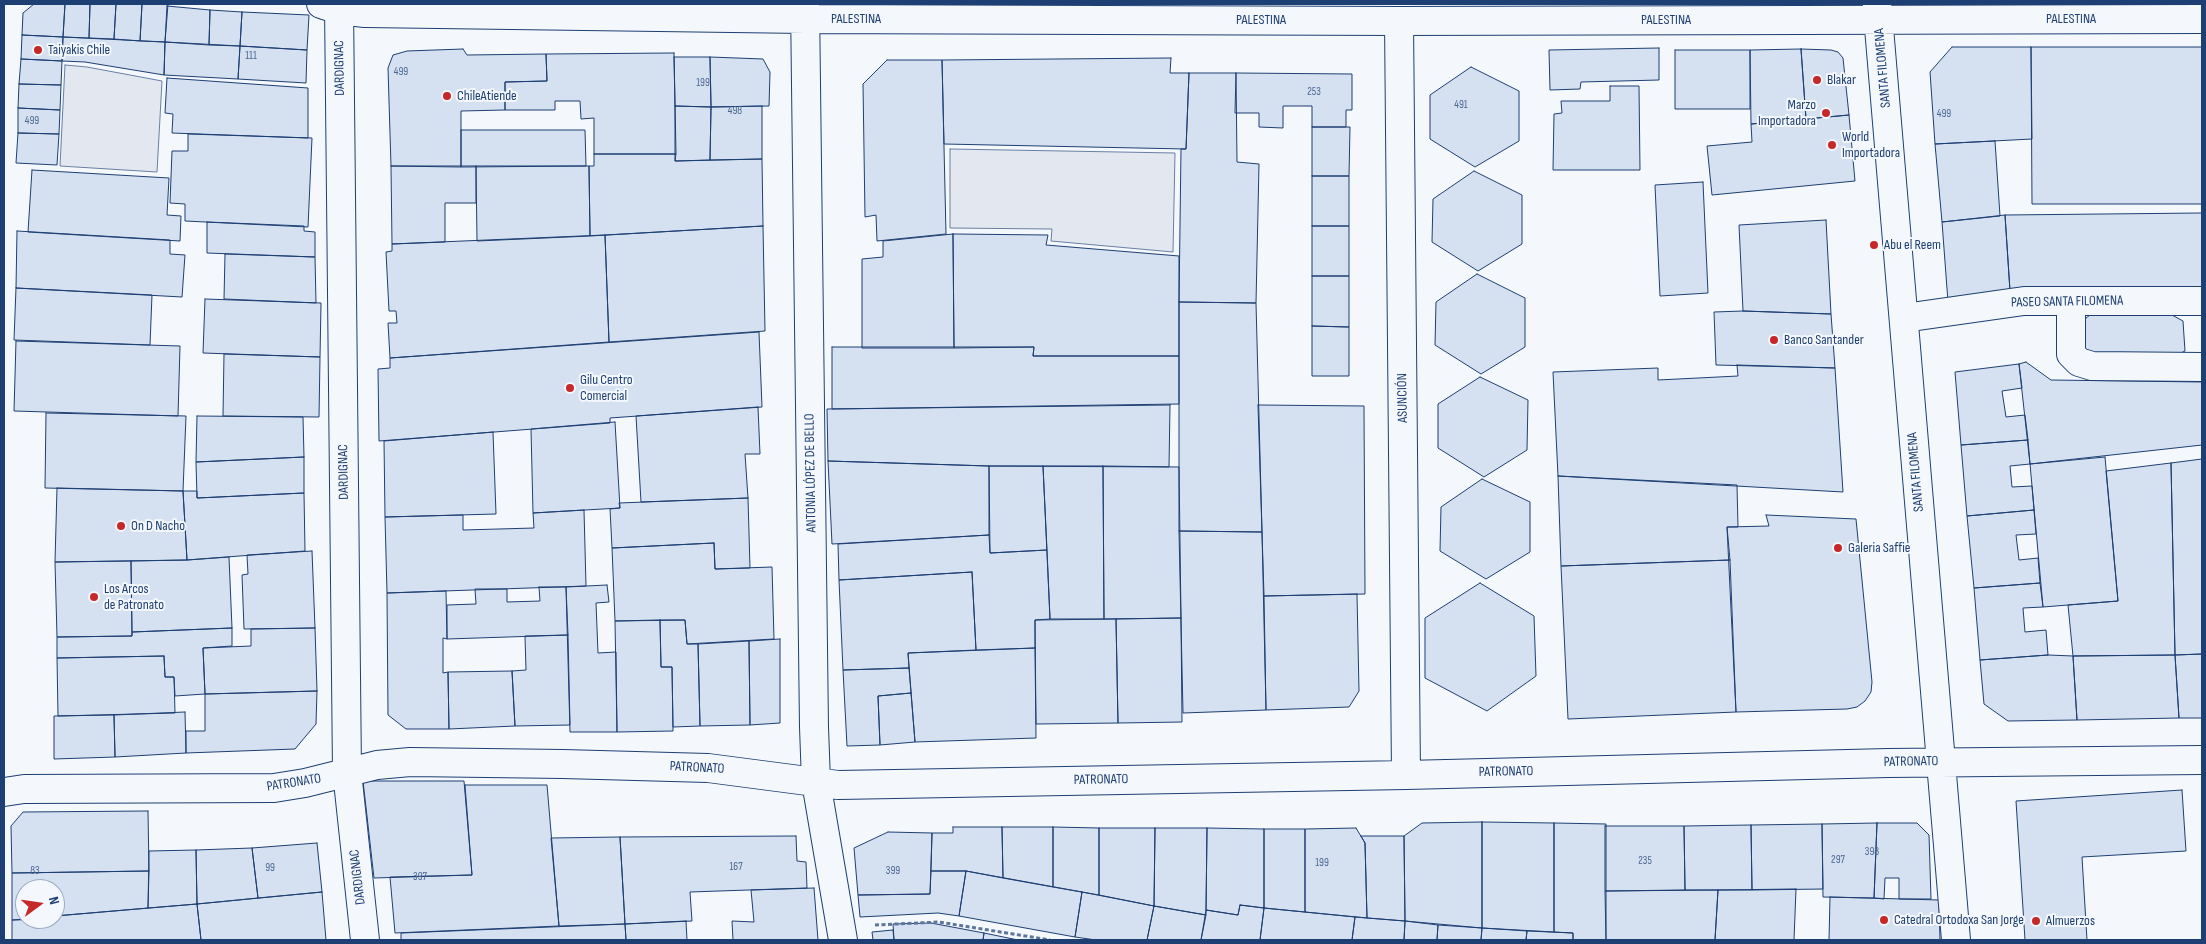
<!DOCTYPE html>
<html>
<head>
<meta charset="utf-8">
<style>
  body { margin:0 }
  #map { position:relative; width:2206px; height:944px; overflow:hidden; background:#f4f7fb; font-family:"Sofia Sans Condensed",sans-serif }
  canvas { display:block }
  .frame { position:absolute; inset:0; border:5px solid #1d3f73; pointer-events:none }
  .north { position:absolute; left:15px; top:879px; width:50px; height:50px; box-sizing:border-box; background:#f4f7fb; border:1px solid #9eadc5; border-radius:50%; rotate:76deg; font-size:14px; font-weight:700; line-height:20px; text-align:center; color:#1d3f73 }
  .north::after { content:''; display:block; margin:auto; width:18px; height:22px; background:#c62828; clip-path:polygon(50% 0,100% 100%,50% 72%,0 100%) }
</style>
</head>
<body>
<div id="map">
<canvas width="2206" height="944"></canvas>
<div class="frame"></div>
<div class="north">N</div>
</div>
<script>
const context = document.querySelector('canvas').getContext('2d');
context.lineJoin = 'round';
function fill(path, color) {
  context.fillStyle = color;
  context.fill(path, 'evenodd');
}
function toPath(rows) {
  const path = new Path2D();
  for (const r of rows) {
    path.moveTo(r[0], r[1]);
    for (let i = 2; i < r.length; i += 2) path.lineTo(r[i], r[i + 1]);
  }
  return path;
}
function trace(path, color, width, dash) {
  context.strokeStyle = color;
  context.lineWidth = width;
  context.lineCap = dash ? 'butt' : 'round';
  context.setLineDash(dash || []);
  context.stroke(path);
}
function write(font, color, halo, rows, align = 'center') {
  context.font = font + ' "Sofia Sans Condensed",sans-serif';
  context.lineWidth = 4;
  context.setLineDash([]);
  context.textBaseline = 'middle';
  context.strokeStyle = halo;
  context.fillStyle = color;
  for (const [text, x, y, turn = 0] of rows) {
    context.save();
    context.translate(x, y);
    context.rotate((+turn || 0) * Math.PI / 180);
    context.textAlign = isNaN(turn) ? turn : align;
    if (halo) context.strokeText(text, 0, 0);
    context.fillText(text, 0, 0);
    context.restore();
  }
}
const parking = toPath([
  [65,65,87,67,162,81,157,172,60,166,65,65],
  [950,149,1175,153,1173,252,1051,241,1052,229,950,228,950,149]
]);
const building = toPath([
  [34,4,65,4,63,37,22,35,23,13,34,4],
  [65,4,90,4,89,38,63,37,65,4],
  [90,4,116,4,114,39,89,38,90,4],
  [116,4,142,4,140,41,114,39,116,4],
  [142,4,168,4,165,42,140,41,142,4],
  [167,6,210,10,209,45,165,42,167,6],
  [210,10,242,12,240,46,209,45,210,10],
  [242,12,309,15,307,50,240,46,242,12],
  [22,35,63,37,62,61,21,59,22,35],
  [63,37,165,42,164,75,85,62,62,61,63,37],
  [165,42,240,46,238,79,164,75,165,42],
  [240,46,307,50,306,83,238,79,240,46],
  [1952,47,2031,47,2032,139,1935,144,1930,72,1952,47],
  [2031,47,2202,47,2202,204,2032,204,2031,47],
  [1659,48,1659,80,1581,82,1580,89,1550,90,1549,50,1659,48],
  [463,49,467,55,546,54,547,81,505,82,505,110,461,111,461,167,391,166,388,68,393,55,407,51,463,49],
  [1801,49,1831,50,1838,52,1843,58,1849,115,1806,119,1801,49],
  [1801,49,1806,119,1751,124,1750,50,1801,49],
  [1675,50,1750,50,1750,109,1675,109,1675,50],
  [674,53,676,154,594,154,594,118,581,119,580,101,555,101,555,110,505,110,505,82,547,81,546,54,674,53],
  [674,57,710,57,711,107,675,106,674,57],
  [710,57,763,59,770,72,769,106,711,107,710,57],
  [1171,58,1170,73,1189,73,1186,149,944,144,942,60,1171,58],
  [21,59,62,61,61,85,19,84,21,59],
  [887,60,942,60,946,234,877,241,876,215,865,217,863,84,887,60],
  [1471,67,1519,91,1519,141,1475,167,1430,139,1430,95,1471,67],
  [1189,73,1236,73,1237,162,1259,164,1256,303,1179,302,1181,149,1186,149,1189,73],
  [1236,73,1352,74,1352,110,1346,110,1346,127,1312,127,1312,106,1283,106,1283,128,1259,127,1259,113,1235,113,1236,73],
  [167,78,308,88,308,138,172,133,173,114,165,113,167,78],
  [19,84,61,85,60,110,18,108,19,84],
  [1610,86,1639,86,1640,170,1553,170,1554,114,1562,113,1561,101,1610,101,1610,86],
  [675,106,711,107,710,160,675,161,675,106],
  [762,106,762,159,710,160,711,107,762,106],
  [18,108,60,110,59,134,18,133,18,108],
  [1849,115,1855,181,1712,195,1707,146,1752,142,1751,124,1849,115],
  [1312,127,1350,127,1349,176,1312,176,1312,127],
  [461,130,585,130,586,166,461,167,461,130],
  [18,133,59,134,57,165,16,163,18,133],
  [188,134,312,138,308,227,185,221,185,204,170,203,172,151,188,151,188,134],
  [1995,141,2000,216,1942,222,1935,144,1995,141],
  [594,154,676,154,675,161,762,159,763,226,590,236,589,166,594,166,594,154],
  [391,166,476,166,476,203,445,203,445,242,392,244,391,166],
  [476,166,589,166,590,236,477,241,476,166],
  [32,170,169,178,167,215,181,216,180,241,28,232,32,170],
  [1474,171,1522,195,1522,244,1478,271,1432,242,1433,199,1474,171],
  [1312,176,1349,176,1349,226,1312,226,1312,176],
  [1703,182,1708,293,1660,296,1655,185,1703,182],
  [2202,213,2202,289,2010,291,2005,215,2202,213],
  [2005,215,2010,291,1948,302,1942,222,2005,215],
  [1826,220,1831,314,1743,311,1739,225,1826,220],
  [207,222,304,226,304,231,315,232,315,257,207,253,207,222],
  [763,226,765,331,609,342,605,235,763,226],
  [1312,226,1349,226,1349,276,1312,276,1312,226],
  [17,231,170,240,170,254,185,255,182,297,16,288,17,231],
  [953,234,954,348,862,348,862,259,883,257,883,241,953,234],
  [953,234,1048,235,1046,245,1179,256,1179,356,1033,356,1034,347,954,348,953,234],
  [605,235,609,342,390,358,388,323,397,323,396,311,389,311,386,252,392,251,392,244,605,235],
  [225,254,315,257,316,303,224,299,225,254],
  [1477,274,1525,298,1525,347,1481,374,1435,345,1436,302,1477,274],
  [1312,276,1349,276,1349,327,1312,326,1312,276],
  [16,288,152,295,150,345,14,340,16,288],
  [205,299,321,303,320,357,203,353,205,299],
  [1179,302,1256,303,1262,532,1179,531,1179,302],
  [1743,311,1831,314,1835,368,1716,365,1714,312,1743,311],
  [2090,315,2172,315,2183,321,2185,351,2170,358,2089,358,2076,346,2076,326,2090,315],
  [1312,326,1349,327,1349,376,1312,376,1312,326],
  [759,332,762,407,610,418,610,423,379,441,378,369,390,368,390,358,759,332],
  [16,341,180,346,178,416,14,411,16,341],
  [832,347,1034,347,1033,356,1179,356,1179,404,832,409,832,347],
  [224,354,320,357,319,417,223,416,224,354],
  [2026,362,2051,380,2202,382,2202,445,2030,464,2019,364,2026,362],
  [2019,364,2022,388,2002,391,2006,417,2025,415,2028,440,1961,445,1955,372,2019,364],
  [1737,365,1835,368,1843,492,1558,476,1553,372,1658,368,1658,380,1738,376,1737,365],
  [1480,377,1528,400,1527,450,1484,477,1438,448,1438,404,1480,377],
  [1170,405,1169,467,989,466,828,461,827,409,1170,405],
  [1258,405,1364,406,1365,594,1264,596,1258,405],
  [758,407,760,454,745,454,748,498,641,502,636,416,758,407],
  [46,413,186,416,183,491,45,488,46,413],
  [197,416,303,417,304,457,196,462,197,416],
  [615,422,620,508,533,513,531,429,615,422],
  [493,432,496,514,385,517,384,441,493,432],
  [2028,440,2030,464,2010,466,2012,487,2032,486,2034,510,1967,516,1961,445,2028,440],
  [304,457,304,493,197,498,196,462,304,457],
  [2105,457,2118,601,2043,607,2030,464,2105,457],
  [2202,459,2202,654,2175,655,2171,463,2202,459],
  [828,461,989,466,989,535,832,544,828,461],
  [2171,463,2175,655,2073,656,2068,605,2118,601,2106,471,2171,463],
  [989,466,1043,466,1047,550,990,553,989,466],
  [1043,466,1103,466,1104,619,1050,619,1043,466],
  [1103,466,1179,467,1181,618,1104,619,1103,466],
  [1558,476,1737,485,1738,527,1727,527,1730,560,1561,566,1558,476],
  [1482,479,1530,502,1530,552,1486,579,1440,551,1441,507,1482,479],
  [57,488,183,491,187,560,55,562,57,488],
  [183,491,197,491,197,498,304,493,305,551,187,560,183,491],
  [748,498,750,568,715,569,714,543,612,548,610,509,620,508,619,503,748,498],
  [584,510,586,586,387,593,385,517,463,515,463,530,534,528,533,513,584,510],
  [2034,510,2036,534,2016,535,2019,560,2038,558,2040,583,1974,588,1967,516,2034,510],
  [1766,515,1856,519,1872,682,1871,692,1865,701,1857,707,1847,709,1736,712,1727,527,1769,526,1766,515],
  [1179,531,1262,532,1266,710,1183,713,1179,531],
  [989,535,990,553,1047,550,1050,619,1035,620,1035,648,976,650,972,572,839,580,838,544,989,535],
  [714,543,715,569,772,567,774,639,687,644,685,620,615,621,612,548,714,543],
  [312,551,315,628,244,629,242,575,248,574,247,555,312,551],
  [229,557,232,628,132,632,131,561,187,560,229,557],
  [1730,560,1736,712,1568,719,1561,566,1730,560],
  [131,561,132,636,57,637,55,562,131,561],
  [972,572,976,650,908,653,909,668,843,670,839,580,972,572],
  [1480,583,1534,616,1536,676,1487,711,1425,678,1425,618,1480,583],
  [2040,583,2043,607,2023,608,2025,632,2046,630,2048,655,1980,660,1974,588,2040,583],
  [607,585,609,602,596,603,598,653,616,652,617,732,570,732,566,587,607,585],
  [539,587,566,587,568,635,447,639,447,605,476,604,475,589,507,589,507,602,540,601,539,587],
  [446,591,447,639,443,638,443,673,448,672,449,729,406,729,388,715,387,593,446,591],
  [1357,594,1359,691,1349,707,1266,710,1264,596,1357,594],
  [1181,618,1182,722,1118,723,1116,619,1181,618],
  [1116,619,1118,723,1036,724,1035,620,1116,619],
  [660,620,661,667,672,667,673,731,617,732,615,621,660,620],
  [660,620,685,620,687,644,698,644,700,726,673,727,672,667,661,667,660,620],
  [232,628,232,646,203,648,205,694,175,696,174,677,165,677,164,656,57,658,57,637,132,636,132,632,232,628],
  [315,628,317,691,205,694,203,648,251,646,251,629,315,628],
  [568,635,570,725,515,726,512,671,526,670,525,636,568,635],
  [780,639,780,723,750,725,749,641,780,639],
  [749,641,750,725,700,726,698,644,749,641],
  [1035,648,1036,738,915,742,908,653,1035,648],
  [2202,654,2202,718,2179,718,2175,655,2202,654],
  [2048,655,2073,656,2077,720,2008,721,1984,704,1980,660,2048,655],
  [2175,655,2179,718,2077,720,2073,656,2175,655],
  [164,656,165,677,174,677,175,713,58,716,57,658,164,656],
  [909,668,911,693,878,696,880,745,847,746,843,670,909,668],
  [512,671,515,726,449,729,448,672,512,671],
  [317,691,316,724,295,749,186,753,186,731,205,731,205,694,317,691],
  [911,693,915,742,880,745,878,696,911,693],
  [185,712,186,753,115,757,114,715,185,712],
  [114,715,115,757,54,759,54,716,114,715],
  [363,781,464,781,472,875,374,878,363,781],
  [465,785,547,785,559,926,395,933,390,877,472,875,465,785],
  [2182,790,2186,851,2082,857,2087,940,2025,940,2016,801,2182,790],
  [148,811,149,871,12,873,11,826,23,812,148,811],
  [1482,822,1482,928,1405,921,1404,836,1422,823,1482,822],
  [1482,822,1554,823,1554,932,1482,928,1482,822],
  [1554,823,1606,824,1606,940,1573,940,1573,933,1554,932,1554,823],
  [1877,823,1874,898,1823,897,1822,824,1877,823],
  [1877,823,1917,823,1929,835,1931,899,1899,899,1899,878,1885,878,1884,899,1874,898,1877,823],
  [1822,824,1823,889,1752,890,1751,825,1822,824],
  [1751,825,1752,890,1685,890,1684,826,1751,825],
  [1605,826,1684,826,1685,890,1605,891,1605,826],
  [953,827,1002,827,1003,878,966,871,931,871,932,833,953,833,953,827],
  [1002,827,1053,827,1053,887,1003,878,1002,827],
  [1053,827,1099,828,1099,895,1053,887,1053,827],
  [1099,828,1155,828,1154,906,1099,895,1099,828],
  [1155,828,1207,828,1206,915,1154,906,1155,828],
  [1207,828,1264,829,1264,908,1240,905,1238,915,1206,910,1207,828],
  [1356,828,1365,843,1367,918,1305,912,1305,829,1356,828],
  [1264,829,1305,829,1305,912,1264,908,1264,829],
  [888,832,932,833,930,894,858,895,854,848,888,832],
  [796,836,797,861,806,862,807,888,690,892,692,921,625,924,620,837,796,836],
  [1361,836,1404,836,1405,921,1367,918,1365,843,1361,836],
  [620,837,625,924,559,926,551,838,620,837],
  [317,843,322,892,258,898,252,848,317,843],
  [252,848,258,898,197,904,196,850,252,848],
  [196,850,197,904,148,908,149,851,196,850],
  [149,871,148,908,55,916,55,889,25,889,25,919,27,919,12,920,12,873,149,871],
  [931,871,966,871,959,916,938,913,860,917,858,895,930,894,931,871],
  [966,871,1082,892,1075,937,959,916,966,871],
  [814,888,818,940,733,940,732,921,754,922,751,890,814,888],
  [1796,889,1794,940,1715,940,1718,890,1796,889],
  [1718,890,1715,940,1606,940,1605,891,1718,890],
  [322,892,326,940,201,940,197,904,322,892],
  [1082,892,1154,906,1147,940,1096,940,1075,937,1082,892],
  [1830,897,1939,900,1940,940,1829,940,1830,897],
  [197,904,201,940,12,940,12,920,55,919,55,916,197,904],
  [1240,905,1264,908,1260,940,1201,940,1206,910,1238,915,1240,905],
  [1154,906,1206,915,1201,940,1147,940,1154,906],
  [1264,908,1355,917,1352,940,1260,940,1264,908],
  [1355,917,1405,921,1404,940,1352,940,1355,917],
  [686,921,687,940,626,940,625,924,686,921],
  [1405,921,1438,925,1437,940,1404,940,1405,921],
  [931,923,984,933,983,940,894,940,893,924,931,923],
  [625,924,626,940,401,940,401,933,625,924],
  [1438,925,1482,928,1481,940,1437,940,1438,925],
  [1482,928,1527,931,1526,940,1481,940,1482,928],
  [893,930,894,940,873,940,872,932,893,930],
  [1527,931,1573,933,1573,940,1526,940,1527,931],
  [984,933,1018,940,983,940,984,933]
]);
const path = toPath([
  [875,925,939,922,1050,940]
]);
const minor = toPath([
  [321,4,339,10,365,13,805,19,1399,21,2202,19],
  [339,4,347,772,365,940],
  [805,4,814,727,816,782,843,940],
  [1877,4,1956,940],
  [1399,21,1406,775],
  [2071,301,2071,354,2079,362,2092,366,2202,367],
  [1904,318,2024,301,2202,301],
  [4,792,24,789,274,788,305,783,377,765,410,762,563,764,708,768,838,785,1406,775,1888,763,2202,760]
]);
const markers = [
  [38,50,5,"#c62828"],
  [1817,80,5,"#c62828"],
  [447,96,5,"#c62828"],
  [1826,113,5,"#c62828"],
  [1832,145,5,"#c62828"],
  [1874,245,5,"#c62828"],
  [1774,340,5,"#c62828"],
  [570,388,5,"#c62828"],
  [121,526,5,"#c62828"],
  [1838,548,5,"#c62828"],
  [94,597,5,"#c62828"],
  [1884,920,5,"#c62828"],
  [2036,921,5,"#c62828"]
];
const numberNames = [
  ["111",251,56],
  ["499",401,72],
  ["199",703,83],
  ["253",1314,92],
  ["491",1461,105],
  ["498",735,111],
  ["499",1944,114],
  ["499",32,121],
  ["398",1872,852],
  ["297",1838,860],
  ["235",1645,861],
  ["199",1322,863],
  ["167",736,867],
  ["99",270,868],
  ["83",35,871],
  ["399",893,871],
  ["397",420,877]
];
const streetNames = [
  ["PALESTINA",856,19],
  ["PALESTINA",2071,19],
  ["PALESTINA",1261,20],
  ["PALESTINA",1666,20],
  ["DARDIGNAC",340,68,-91],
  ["SANTA FILOMENA",1883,68,-95],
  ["PASEO SANTA FILOMENA",2067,302,-1],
  ["ASUNCIÓN",1403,398,-91],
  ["DARDIGNAC",344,472,-91],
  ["SANTA FILOMENA",1916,472,-95],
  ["ANTONIA LÓPEZ DE BELLO",811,473,-91],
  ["PATRONATO",1911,762,-1],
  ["PATRONATO",697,768,3],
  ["PATRONATO",1506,772,-1],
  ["PATRONATO",1101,780,-1],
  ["PATRONATO",294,783,-9],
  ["DARDIGNAC",358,877,-97]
];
const poiNames = [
  ["Taiyakis Chile",48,50],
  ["Blakar",1827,80],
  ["ChileAtiende",457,96],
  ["Marzo",1816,105,"right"],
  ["Importadora",1816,121,"right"],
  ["World",1842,137],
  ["Importadora",1842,153],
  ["Abu el Reem",1884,245],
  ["Banco Santander",1784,340],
  ["Gilu Centro",580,380],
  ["Comercial",580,396],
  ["On D Nacho",131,526],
  ["Galeria Saffie",1848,548],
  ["Los Arcos",104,589],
  ["de Patronato",104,605],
  ["Catedral Ortodoxa San Jorge",1894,920],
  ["Almuerzos",2046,921]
];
fill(parking, '#e3e8f0');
trace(parking, '#687fa3', 1);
fill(building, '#d5e0f0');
trace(building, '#1d3f73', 1);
trace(minor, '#1d3f73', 30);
trace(path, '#5e769c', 3, [4, 2.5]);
trace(minor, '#f4f7fb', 28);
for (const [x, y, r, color] of markers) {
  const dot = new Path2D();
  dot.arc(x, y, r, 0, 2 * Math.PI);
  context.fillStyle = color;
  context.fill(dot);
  trace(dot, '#f4f7fb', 2);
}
write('11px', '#4b6792', null, numberNames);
write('14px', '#1d3f73', '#f4f7fb', streetNames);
write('14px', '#1d3f73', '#f4f7fb', poiNames, 'left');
</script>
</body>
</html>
